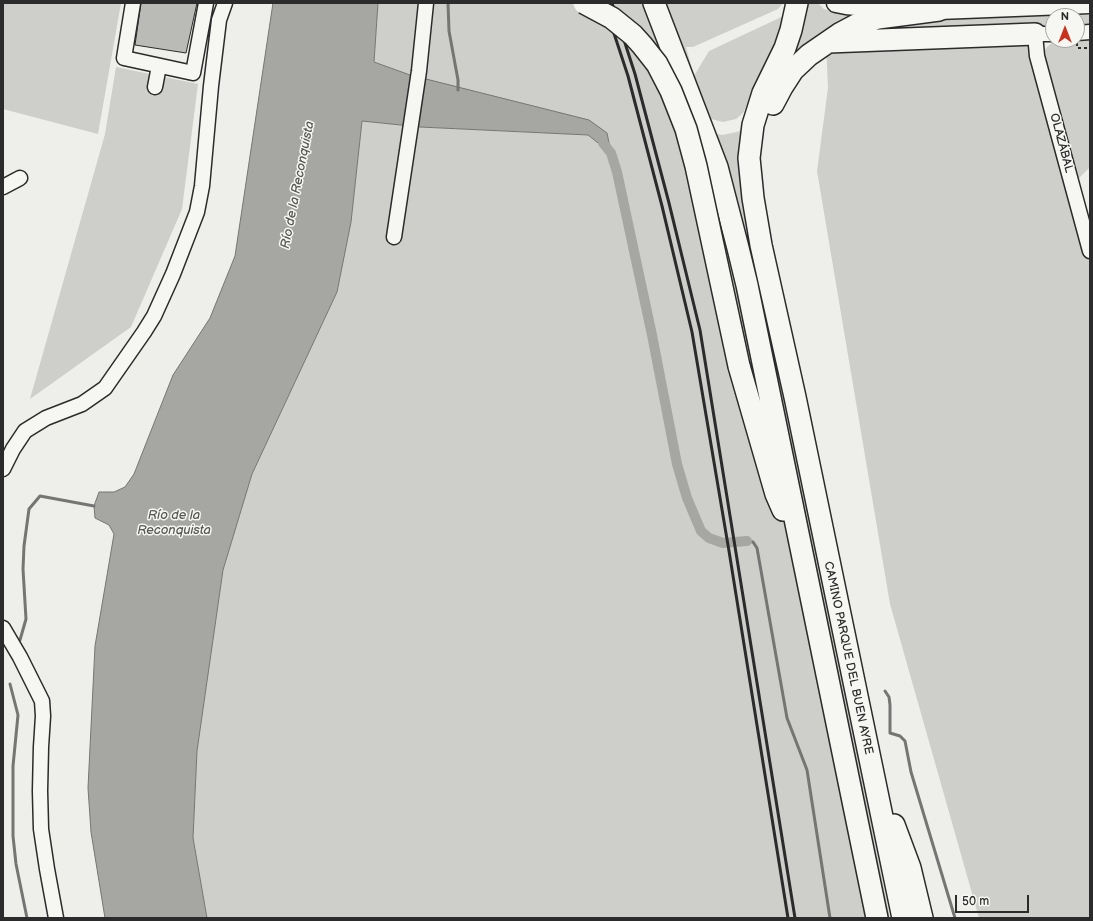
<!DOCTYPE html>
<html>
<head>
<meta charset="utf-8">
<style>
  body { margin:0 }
  #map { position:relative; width:1093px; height:921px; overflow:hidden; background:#eeeeea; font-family:"Balsamiq Sans",sans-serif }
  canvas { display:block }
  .frame { position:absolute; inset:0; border:4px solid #2b2b2b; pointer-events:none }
  .north { position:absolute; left:1045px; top:8px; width:40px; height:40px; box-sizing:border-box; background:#f6f6f2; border:1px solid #a5a5a2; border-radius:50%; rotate:0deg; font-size:11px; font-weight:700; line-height:16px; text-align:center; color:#2b2b2b }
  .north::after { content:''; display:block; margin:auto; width:14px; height:18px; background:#c8321e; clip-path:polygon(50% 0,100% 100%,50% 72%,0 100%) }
  .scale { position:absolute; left:955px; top:895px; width:74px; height:18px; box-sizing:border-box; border:2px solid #2b2b2b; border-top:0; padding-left:5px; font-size:12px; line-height:14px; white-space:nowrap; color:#2b2b2b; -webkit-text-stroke:3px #f6f6f2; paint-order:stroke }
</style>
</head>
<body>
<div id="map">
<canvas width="1093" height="921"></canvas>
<div class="frame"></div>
<div class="north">N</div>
<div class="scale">50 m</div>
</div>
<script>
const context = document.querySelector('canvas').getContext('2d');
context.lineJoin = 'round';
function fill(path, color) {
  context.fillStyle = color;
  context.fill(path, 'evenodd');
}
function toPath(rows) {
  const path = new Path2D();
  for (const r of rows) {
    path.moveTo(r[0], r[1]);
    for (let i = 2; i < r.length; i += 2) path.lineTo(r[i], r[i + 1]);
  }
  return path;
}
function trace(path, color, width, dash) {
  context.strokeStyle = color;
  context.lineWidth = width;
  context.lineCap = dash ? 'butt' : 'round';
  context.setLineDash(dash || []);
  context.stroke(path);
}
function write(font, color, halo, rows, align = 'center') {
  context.font = font + ' "Balsamiq Sans",sans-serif';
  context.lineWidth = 3;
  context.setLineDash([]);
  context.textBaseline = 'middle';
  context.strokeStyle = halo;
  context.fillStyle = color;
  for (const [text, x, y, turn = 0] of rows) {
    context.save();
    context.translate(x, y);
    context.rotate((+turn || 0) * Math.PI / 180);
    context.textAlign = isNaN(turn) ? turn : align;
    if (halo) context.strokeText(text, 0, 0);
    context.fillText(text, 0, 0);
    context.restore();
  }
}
const green = toPath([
  [3,3,121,3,98,134,3,109],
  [378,3,654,3,717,167,877,918,207,918,193,839,197,751,223,570,252,474,337,292,351,222,362,121,420,127,588,135,611,152,607,133,410,75,374,62],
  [663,3,783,3,778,9,693,47,686,47,694,76,709,51,790,13,783,41,763,71,743,113,736,119,723,122,711,119,705,115,711,133,722,135,737,132,747,127,815,541,890,918,884,918,808,538],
  [802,3,818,3,824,9,842,14,862,15,837,28,766,112,760,141,759,127],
  [1090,15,1090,25,1077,25,1077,16,1053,16,1053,29,865,35,886,25,943,18],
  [1035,34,1090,251,1090,918,979,918,890,604,817,171,828,88,826,42],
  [1090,39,1090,167,1076,181,1042,56,1046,48,1053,42],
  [116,67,198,84,182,209,131,327,30,399,105,134]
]);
const water = toPath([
  [273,3,378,3,374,62,410,75,589,120,607,133,611,153,588,135,420,127,362,121,351,222,337,292,252,474,223,570,197,751,193,838,207,918,105,918,91,832,88,788,95,646,114,534,109,525,95,518,94,506,99,492,114,492,125,487,134,474,173,375,210,318,235,256,273,3]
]);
const stream = toPath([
  [448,3,449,31,458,80,458,90],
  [747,541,753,542,757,548,787,718,807,770,830,918],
  [20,640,26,619,23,569,24,546,29,509,40,496,94,506],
  [10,684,18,715,13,766,13,836,16,864,27,918],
  [885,691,889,697,890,705,890,733,900,736,905,741,911,772,955,918]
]);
const canal = toPath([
  [603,143,611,153,617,172,652,335,677,464,687,498,701,531,709,538,723,543,747,541]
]);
const building = toPath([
  [141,3,197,3,186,53,135,45,141,3]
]);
const path = toPath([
  [1077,43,1077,48,1090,48]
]);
const minor = toPath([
  [133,3,124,58,193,73,206,3],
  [1077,33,1090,32],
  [1053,34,1035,34,1037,56,1090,251],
  [155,87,159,66],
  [3,187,20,178],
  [394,237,419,71,426,3],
  [3,469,13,449,25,431,46,418,82,404,105,388,144,332,154,316,173,274,197,212,202,186,211,86,219,20,225,3],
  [3,628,20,657,42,701,43,716,41,747,40,791,41,829,47,869,56,918]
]);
const major = toPath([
  [836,3,846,5,867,7,939,10,1090,4]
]);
const highway = toPath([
  [654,3,717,167,738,248,747,285,877,918],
  [797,3,791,30,785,48,763,93,753,125,749,158,753,198,761,245,795,397,903,918],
  [828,42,1035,34],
  [773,104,782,87,793,70,809,55,841,33,856,25,878,18,939,10],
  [739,366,776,494,783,510],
  [894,825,910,868,922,918]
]);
const rail = toPath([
  [604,3,628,76,662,206,692,332,729,551,788,918],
  [612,3,635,74,669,203,700,330,795,918]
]);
const highwayBridge = toPath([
  [584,3,612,18,633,35,642,45,657,64,671,91,686,129,696,166,739,366]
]);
const streetNames = [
  ["OLAZÁBAL",1061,143,75],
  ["CAMINO PARQUE DEL BUEN AYRE",848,658,78]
];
const waterNames = [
  ["Río de la Reconquista",298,185,-79],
  ["Río de la",174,516],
  ["Reconquista",174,531]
];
fill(green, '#cececa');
fill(water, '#a6a6a3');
trace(water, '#757573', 1);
trace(stream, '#757573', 3);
trace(canal, '#a6a6a3', 10);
fill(building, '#babab7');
trace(building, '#2b2b2b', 1);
trace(minor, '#2b2b2b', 17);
trace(major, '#2b2b2b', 21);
trace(highway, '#2b2b2b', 24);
trace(path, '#2b2b2b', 2, [3, 3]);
trace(minor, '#f6f6f2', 14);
trace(major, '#f6f6f2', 18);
trace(highway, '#f6f6f2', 21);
trace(rail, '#2b2b2b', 3);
trace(highwayBridge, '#2b2b2b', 24, []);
trace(highwayBridge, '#f6f6f2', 21);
write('12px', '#2b2b2b', '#f6f6f2', streetNames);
write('italic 13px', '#565655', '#f6f6f2', waterNames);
</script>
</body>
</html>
